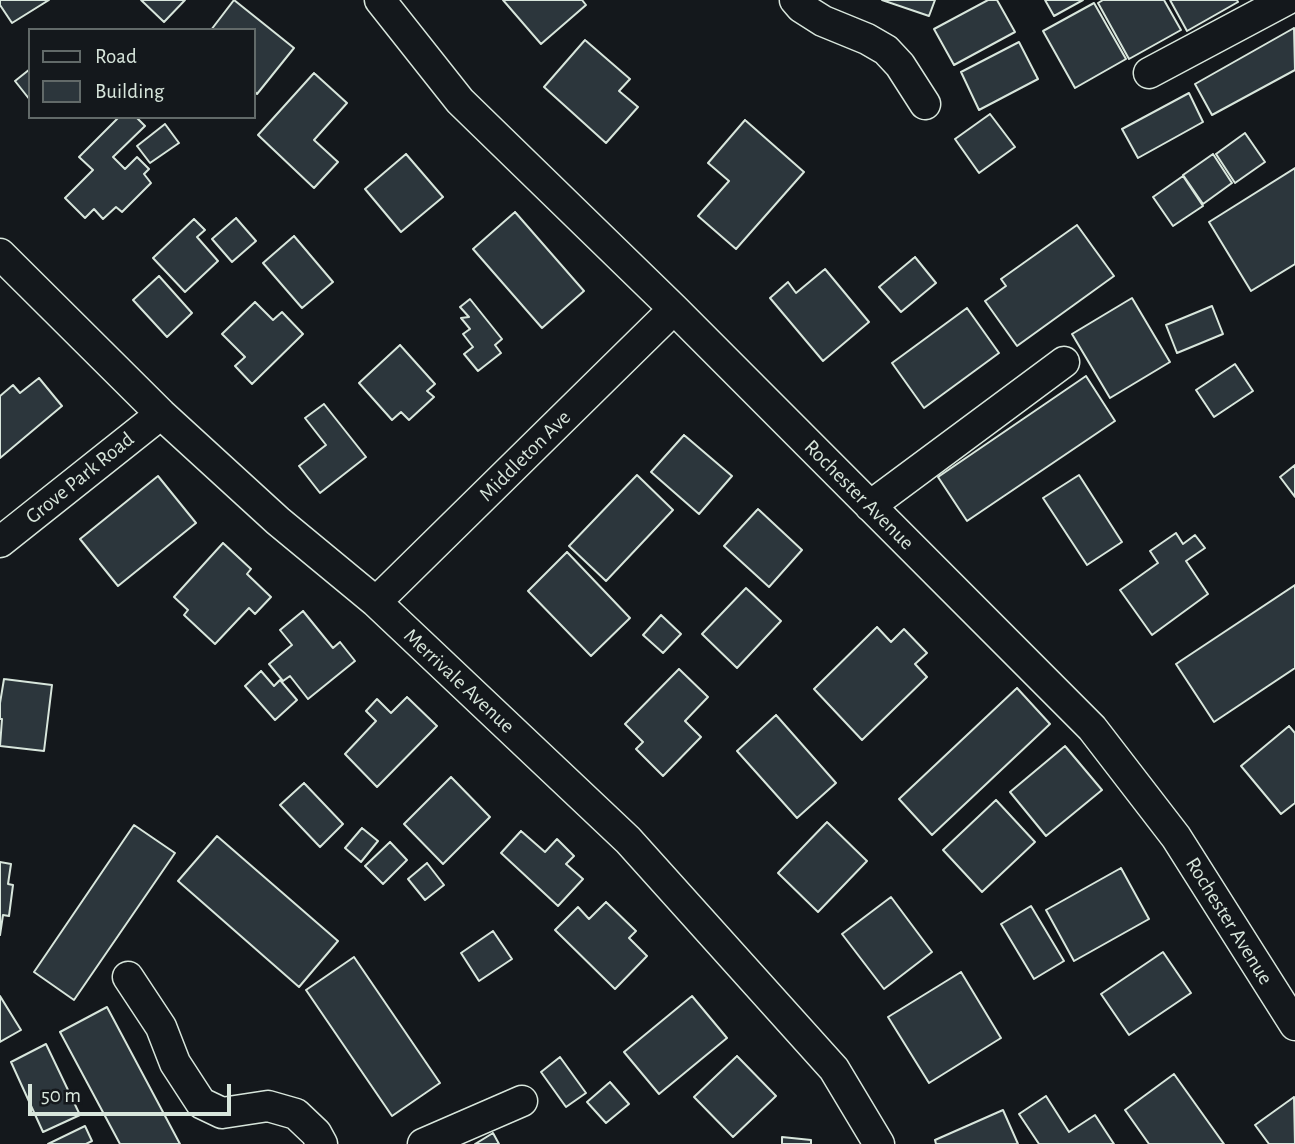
<!DOCTYPE html>
<html>
<head>
<meta charset="utf-8">
<style>
  body { margin:0 }
  #map { position:relative; width:1295px; height:1144px; overflow:hidden; background:#14181c; font-family:"Alegreya Sans",sans-serif }
  canvas { display:block }
  .legend { position:absolute; left:28px; top:28px; width:228px; height:91px; box-sizing:border-box; background:#14181c; border:2px solid #626a69; margin:0; padding:9px 12px; list-style:none; font-size:21px; color:#d8e6dc }
  .legend li { display:flex; align-items:center; gap:14px; height:35px }
  .legend b { width:35px; border:2px solid #626a69 }
  .scale { position:absolute; left:28px; top:1084px; width:203px; height:32px; box-sizing:border-box; border:4px solid #d8e6dc; border-top:0; padding-left:9px; font-size:21px; line-height:24px; white-space:nowrap; color:#d8e6dc; -webkit-text-stroke:5px #14181c; paint-order:stroke }
</style>
</head>
<body>
<div id="map">
<canvas width="1295" height="1144"></canvas>
<ul class="legend">
<li><b style="height:9px;background:#14181c"></b>Road</li>
<li><b style="height:19px;background:#2c363c"></b>Building</li>
</ul>
<div class="scale">50 m</div>
</div>
<script>
const context = document.querySelector('canvas').getContext('2d');
context.lineJoin = 'round';
function fill(path, color) {
  context.fillStyle = color;
  context.fill(path, 'evenodd');
}
function toPath(rows) {
  const path = new Path2D();
  for (const r of rows) {
    path.moveTo(r[0], r[1]);
    for (let i = 2; i < r.length; i += 2) path.lineTo(r[i], r[i + 1]);
  }
  return path;
}
function trace(path, color, width, dash) {
  context.strokeStyle = color;
  context.lineWidth = width;
  context.lineCap = dash ? 'butt' : 'round';
  context.setLineDash(dash || []);
  context.stroke(path);
}
function write(font, color, halo, rows, align = 'center') {
  context.font = font + ' "Alegreya Sans",sans-serif';
  context.lineWidth = 5;
  context.setLineDash([]);
  context.textBaseline = 'middle';
  context.strokeStyle = halo;
  context.fillStyle = color;
  for (const [text, x, y, turn = 0] of rows) {
    context.save();
    context.translate(x, y);
    context.rotate((+turn || 0) * Math.PI / 180);
    context.textAlign = isNaN(turn) ? turn : align;
    if (halo) context.strokeText(text, 0, 0);
    context.fillText(text, 0, 0);
    context.restore();
  }
}
const building = toPath([
  [0,0,49,0,12,23,0,5,0,0],
  [141,0,185,0,164,22,141,0],
  [234,0,294,48,257,94,254,91,254,30,211,30,234,0],
  [503,0,582,0,586,5,541,44,503,0],
  [882,0,935,0,929,16,882,0],
  [988,0,997,0,1015,32,954,65,934,29,988,0],
  [1045,0,1083,0,1054,16,1045,0],
  [1103,0,1164,0,1181,30,1129,59,1098,3,1103,0],
  [1170,0,1237,0,1238,2,1187,31,1170,0],
  [1094,3,1126,59,1075,88,1043,31,1094,3],
  [1294,28,1295,70,1212,115,1195,84,1294,28],
  [585,40,630,79,619,91,638,107,606,143,544,87,585,40],
  [1019,42,1038,79,979,110,961,72,1019,42],
  [30,69,30,100,15,81,30,69],
  [314,73,347,103,314,140,338,162,314,188,258,135,314,73],
  [1189,93,1203,122,1138,158,1122,129,1189,93],
  [990,114,1015,147,979,173,955,139,990,114],
  [119,117,136,117,145,126,113,157,125,169,137,157,149,169,144,174,151,183,122,212,116,207,103,219,94,209,85,218,65,198,93,170,79,157,119,117],
  [745,120,804,172,736,249,698,216,729,181,708,163,745,120],
  [165,124,179,143,150,163,137,146,165,124],
  [1245,133,1265,162,1235,183,1216,154,1245,133],
  [406,154,443,197,401,232,365,189,406,154],
  [1213,154,1232,183,1203,204,1183,175,1213,154],
  [1295,168,1295,264,1251,291,1209,222,1295,168],
  [1183,176,1203,206,1173,226,1153,197,1183,176],
  [515,212,584,291,542,328,473,249,515,212],
  [236,218,256,241,232,262,212,239,236,218],
  [194,219,205,230,197,237,218,261,185,292,153,258,194,219],
  [1077,225,1114,276,1017,346,985,301,1006,286,1001,279,1077,225],
  [294,236,333,282,302,308,263,263,294,236],
  [915,257,936,283,901,312,879,287,915,257],
  [825,269,869,322,823,361,770,298,788,282,796,293,825,269],
  [159,276,192,313,167,337,133,300,159,276],
  [1132,298,1170,362,1110,398,1072,334,1132,298],
  [470,299,502,339,495,345,501,353,478,371,464,354,473,347,463,334,470,329,461,318,469,317,460,307,470,299],
  [255,302,273,320,282,312,303,334,252,384,235,366,245,357,222,334,255,302],
  [1212,306,1223,334,1177,353,1166,325,1212,306],
  [967,308,999,353,924,408,892,363,967,308],
  [400,345,435,384,427,391,434,397,409,420,401,412,392,420,359,383,400,345],
  [1235,364,1253,391,1214,417,1196,390,1235,364],
  [1086,376,1115,421,967,521,938,477,1086,376],
  [39,378,62,406,0,458,0,396,13,385,20,393,39,378],
  [324,404,366,457,320,493,299,466,326,445,305,418,324,404],
  [684,435,732,476,699,514,651,472,684,435],
  [1295,465,1295,497,1280,477,1295,465],
  [637,475,673,510,606,581,569,546,637,475],
  [1079,475,1122,542,1087,565,1043,498,1079,475],
  [158,476,196,523,118,586,80,539,158,476],
  [758,509,802,550,769,587,724,546,758,509],
  [1176,533,1183,544,1195,535,1205,548,1186,561,1208,594,1152,635,1120,590,1158,563,1150,551,1176,533],
  [223,543,251,569,247,574,271,597,255,614,249,608,215,644,184,615,188,610,174,597,223,543],
  [567,552,630,618,591,656,528,591,567,552],
  [1295,585,1295,668,1214,722,1176,664,1295,585],
  [746,588,781,621,737,668,702,634,746,588],
  [303,611,333,648,340,642,355,661,308,699,290,676,283,681,269,664,292,645,280,630,303,611],
  [661,615,681,634,663,653,643,635,661,615],
  [877,627,891,642,904,629,927,653,915,664,927,677,862,740,814,689,877,627],
  [679,669,708,697,685,721,701,737,663,776,636,749,643,742,625,724,679,669],
  [261,671,274,686,280,680,297,700,275,720,245,686,261,671],
  [4,679,52,685,44,751,0,746,2,719,0,719,0,703,4,679],
  [1017,688,1050,724,932,835,899,799,1017,688],
  [407,697,437,726,377,787,345,754,376,721,366,711,377,699,391,713,407,697],
  [776,715,836,783,797,818,737,751,776,715],
  [1289,726,1295,733,1295,803,1281,814,1241,766,1289,726],
  [1065,746,1102,790,1046,836,1010,792,1065,746],
  [451,777,490,817,443,864,404,824,451,777],
  [304,783,343,824,320,847,280,805,304,783],
  [996,800,1035,842,982,892,943,850,996,800],
  [827,822,867,861,818,912,778,873,827,822],
  [134,825,175,853,74,1000,34,972,134,825],
  [362,828,378,841,361,862,345,848,362,828],
  [521,831,545,852,557,839,574,856,566,864,583,879,558,906,501,853,521,831],
  [217,836,338,941,299,987,178,881,217,836],
  [390,842,407,860,383,884,365,866,390,842],
  [0,862,11,864,8,884,13,885,9,916,3,915,0,935,0,862],
  [427,863,444,885,425,900,408,879,427,863],
  [1121,868,1149,919,1074,961,1046,910,1121,868],
  [891,897,932,952,884,989,842,934,891,897],
  [606,902,636,931,629,938,647,956,615,989,555,930,578,907,589,919,606,902],
  [1031,906,1064,961,1034,979,1001,924,1031,906],
  [493,931,512,959,479,981,461,953,493,931],
  [1163,952,1191,993,1129,1035,1101,994,1163,952],
  [354,957,440,1083,392,1116,306,990,354,957],
  [961,972,1001,1038,929,1083,888,1017,961,972],
  [0,996,21,1030,0,1042,0,996],
  [692,996,727,1038,659,1094,624,1052,692,996],
  [107,1007,180,1144,120,1144,60,1032,107,1007],
  [46,1044,80,1115,43,1132,11,1062,46,1044],
  [737,1056,776,1096,733,1137,694,1097,737,1056],
  [560,1057,586,1093,566,1107,541,1072,560,1057],
  [1174,1074,1224,1144,1149,1144,1125,1110,1174,1074],
  [610,1082,629,1104,606,1123,587,1102,610,1082],
  [1046,1096,1069,1132,1095,1115,1114,1144,1039,1144,1019,1114,1046,1096],
  [1294,1097,1295,1144,1269,1144,1255,1125,1294,1097],
  [1003,1110,1018,1144,936,1144,935,1140,1003,1110],
  [85,1126,92,1141,86,1144,48,1144,85,1126],
  [493,1133,499,1144,475,1144,493,1133],
  [782,1137,811,1140,811,1144,782,1144,782,1137]
]);
const minor = toPath([
  [380,0,460,101,674,309,1092,728,1176,837,1295,1025],
  [795,0,801,7,823,21,867,39,886,50,900,65,925,104],
  [1149,73,1286,0],
  [0,254,161,414,278,521,376,602,628,840,834,1069,879,1144],
  [870,506,1064,362],
  [0,542,161,414],
  [376,602,674,309],
  [128,977,161,1027,175,1063,201,1103,222,1113,268,1106,296,1114,316,1133,322,1144],
  [423,1144,522,1101]
]);
const streetNames = [
  ["Middleton Ave",525,456,-45],
  ["Grove Park Road",80,478,-39],
  ["Rochester Avenue",859,495,45],
  ["Merrivale Avenue",459,681,43],
  ["Rochester Avenue",1229,921,58]
];
fill(building, '#2c363c');
trace(building, '#d8e6dc', 2);
trace(minor, '#d8e6dc', 33);
trace(minor, '#14181c', 30);
write('21px', '#d8e6dc', '#14181c', streetNames);
</script>
</body>
</html>
